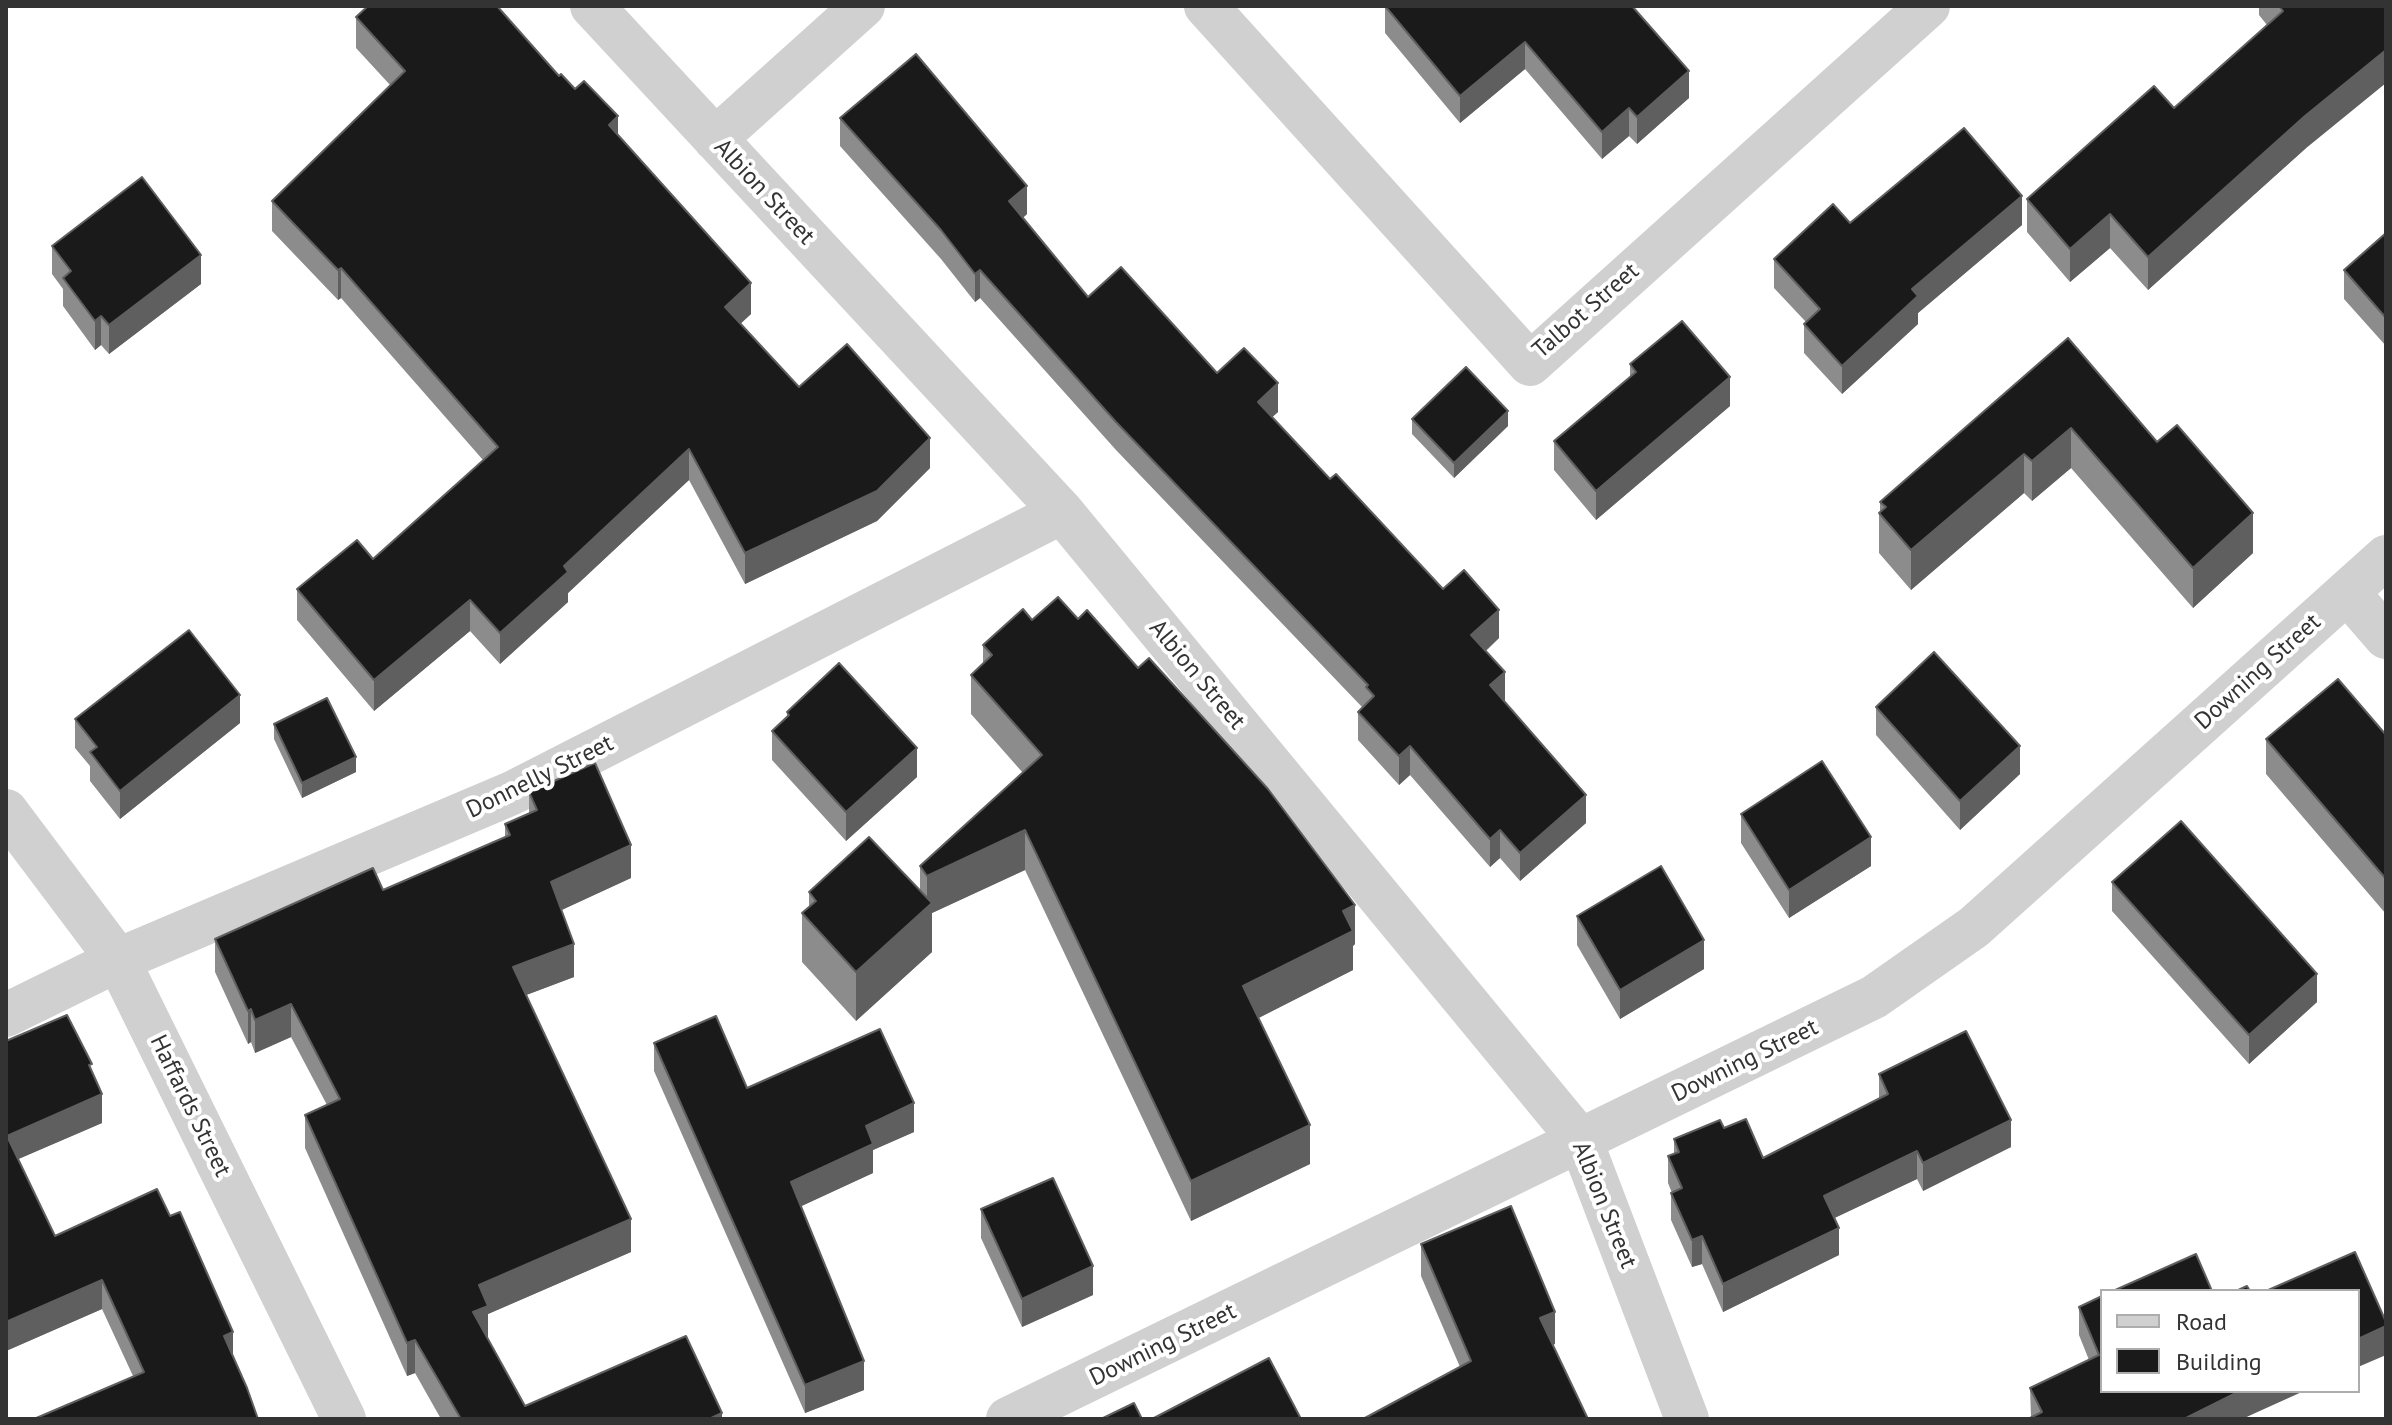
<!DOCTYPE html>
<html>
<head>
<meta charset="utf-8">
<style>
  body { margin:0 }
  #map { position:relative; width:2392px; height:1425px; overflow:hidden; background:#fff; font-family:"PT Sans",sans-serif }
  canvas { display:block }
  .frame { position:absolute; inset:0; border:8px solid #333; pointer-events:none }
  .legend { position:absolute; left:2100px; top:1289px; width:260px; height:104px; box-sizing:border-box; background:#fff; border:2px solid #adadad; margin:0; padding:10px 14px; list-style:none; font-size:24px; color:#333 }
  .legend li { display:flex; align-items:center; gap:16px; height:40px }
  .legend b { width:40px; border:2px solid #adadad }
</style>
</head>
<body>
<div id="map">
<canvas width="2392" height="1425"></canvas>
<div class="frame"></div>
<ul class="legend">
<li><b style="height:10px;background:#d0d0d0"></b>Road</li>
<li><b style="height:22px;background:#1a1a1a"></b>Building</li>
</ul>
</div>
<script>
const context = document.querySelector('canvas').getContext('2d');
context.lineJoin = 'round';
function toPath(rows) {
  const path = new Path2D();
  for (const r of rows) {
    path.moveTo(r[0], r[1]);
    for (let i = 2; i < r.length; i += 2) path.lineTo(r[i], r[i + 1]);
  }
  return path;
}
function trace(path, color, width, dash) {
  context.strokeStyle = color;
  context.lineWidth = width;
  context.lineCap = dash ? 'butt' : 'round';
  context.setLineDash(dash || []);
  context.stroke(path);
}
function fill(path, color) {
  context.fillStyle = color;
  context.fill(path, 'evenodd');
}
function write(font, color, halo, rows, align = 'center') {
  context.font = font + ' "PT Sans",sans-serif';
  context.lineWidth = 8;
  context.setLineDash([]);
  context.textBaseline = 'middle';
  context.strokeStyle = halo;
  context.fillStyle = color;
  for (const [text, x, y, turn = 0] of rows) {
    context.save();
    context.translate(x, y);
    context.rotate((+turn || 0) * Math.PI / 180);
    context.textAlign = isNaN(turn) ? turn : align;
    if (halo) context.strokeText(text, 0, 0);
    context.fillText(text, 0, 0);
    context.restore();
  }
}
const street = toPath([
  [592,6,1062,512,1581,1141,1687,1419],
  [1206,6,1530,364,1928,6],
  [715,139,863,6],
  [2347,592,2386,637],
  [6,811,118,960,344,1419],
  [6,1015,118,960,512,793,1062,512],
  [1008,1419,1874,997,1974,927,2386,557]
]);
const wall = toPath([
  [1385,6,1632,6,1689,98,1637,144,1629,136,1602,159,1525,69,1460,123,1385,33],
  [2259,6,2386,6,2305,149,2148,290,2110,248,2070,282,2027,232,2027,199,2174,108,2267,25,2259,15],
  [356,17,559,76,618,135,751,314,740,324,799,387,930,468,877,521,745,584,689,480,568,593,568,602,500,664,470,631,374,711,297,620,297,589,373,559,483,460,341,298,338,300,272,231,272,201,391,86,356,48],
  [840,118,1027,214,1023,218,1088,297,1217,373,1278,412,1272,417,1330,479,1443,589,1499,638,1486,651,1505,700,1504,701,1586,823,1520,881,1500,858,1490,867,1410,775,1399,785,1358,740,1358,712,1362,707,1116,450,980,298,975,302,941,259,840,146],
  [1850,223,2022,225,1918,313,1918,324,1842,394,1804,353,1804,324,1806,322,1774,288,1774,259],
  [2386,233,2386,346,2344,299,2344,270],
  [52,246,201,284,109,354,101,345,95,350,63,306,63,289,52,274],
  [2068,338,2253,553,2193,608,2071,468,2032,501,2024,493,1911,590,1879,553,1879,513,1880,511,1880,502],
  [1630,364,1730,406,1596,520,1554,470,1554,441,1630,377],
  [1412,419,1508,426,1454,478,1412,434],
  [983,645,1355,944,1353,946,1353,970,1258,1018,1310,1164,1191,1221,1025,870,932,913,932,952,856,1021,802,962,802,913,809,907,809,892,920,891,920,866,1023,773,971,714,971,675,983,663],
  [1876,707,2020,774,1960,830,1876,735],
  [787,712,917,777,846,841,772,760,772,731,787,717],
  [75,719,240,723,120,819,90,781,90,766,75,748],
  [274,724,356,772,302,798,274,739],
  [2386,735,2386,914,2266,774,2266,739],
  [529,792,631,878,561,910,574,977,526,995,631,1252,488,1314,488,1339,525,1406,722,1419,441,1419,415,1373,407,1376,305,1148,305,1115,327,1105,291,1037,255,1053,251,1042,248,1044,215,972,215,939,383,890,505,837,505,824,529,813],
  [1741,814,1871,866,1789,918,1741,843],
  [2112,882,2317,1002,2249,1064,2112,911],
  [1577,916,1704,969,1620,1019,1577,945],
  [6,1041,92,1071,102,1123,18,1159,55,1236,170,1216,233,1332,133,1376,102,1309,6,1351],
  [654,1043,747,1088,914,1132,873,1150,873,1173,801,1206,864,1390,805,1413,654,1071],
  [1879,1074,2011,1147,1923,1191,1917,1179,1834,1218,1839,1255,1723,1312,1702,1264,1692,1267,1671,1220,1671,1193,1672,1193,1668,1183,1668,1156,1674,1154,1674,1139,1724,1128,1763,1158,1879,1099],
  [981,1209,1093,1295,1022,1327,981,1238],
  [1421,1244,1555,1344,1460,1367,1421,1276],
  [2079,1307,2252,1414,2242,1419,2028,1419,2031,1417,2030,1388,2089,1360,2079,1335]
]);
const shadedWall = toPath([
  [1525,42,1525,69,1460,123,1460,96],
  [2386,50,2386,83,2305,149,2148,290,2148,257,2305,116],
  [1689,71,1689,98,1637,144,1637,117],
  [1629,108,1629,136,1602,159,1602,132],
  [618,116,618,147,609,125],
  [1027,186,1027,214,1009,229,1009,201],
  [2022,196,2022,225,1918,313,1918,324,1842,394,1842,366,1912,289],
  [2110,214,2110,248,2070,282,2070,249],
  [201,255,201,284,109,354,109,325],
  [341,268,341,298,338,300,338,270],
  [980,270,980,298,975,302,975,274],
  [751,283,751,314,725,338,725,307],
  [101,316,101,345,95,350,95,321],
  [1730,377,1730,406,1596,520,1596,491],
  [1278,383,1278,412,1258,430,1258,402],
  [1508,411,1508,426,1454,478,1454,463],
  [2071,428,2071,468,2032,501,2032,461],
  [930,438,930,468,877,521,745,584,745,553],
  [689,449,689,480,568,593,568,602,500,664,500,633,564,566],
  [2024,454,2024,493,1911,590,1911,550],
  [2253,513,2253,553,2193,608,2193,568],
  [470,600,470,631,374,711,374,680],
  [1499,610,1499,638,1471,664,1471,635],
  [1505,672,1505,700,1490,714,1490,685],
  [240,695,240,723,120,819,120,791],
  [1410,746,1410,775,1399,785,1399,756],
  [2020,746,2020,774,1960,830,1960,801],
  [917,748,917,777,846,841,846,812],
  [356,757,356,772,302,798,302,783],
  [1586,795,1586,823,1520,881,1520,853],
  [1025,830,1025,870,932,913,932,952,856,1021,856,972,927,907,927,876],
  [1500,830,1500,858,1490,867,1490,839],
  [1871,837,1871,866,1789,918,1789,890],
  [631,845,631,878,551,915,551,882],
  [1355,905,1355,944,1353,946,1353,970,1243,1026,1243,986,1343,911],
  [1704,940,1704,969,1620,1019,1620,990],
  [574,944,574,977,513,1000,513,967],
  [2317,974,2317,1002,2249,1064,2249,1035],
  [291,1004,291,1037,255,1053,255,1020],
  [251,1009,251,1042,248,1044,248,1011],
  [102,1094,102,1123,7,1164,7,1136],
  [914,1103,914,1132,873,1150,873,1173,791,1211,791,1182,866,1126],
  [2011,1120,2011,1147,1923,1191,1923,1163],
  [1310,1125,1310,1164,1191,1221,1191,1181],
  [1917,1151,1917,1179,1824,1223,1824,1196],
  [631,1219,631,1252,488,1314,488,1339,473,1312,479,1285],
  [1839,1228,1839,1255,1723,1312,1723,1284],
  [1702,1236,1702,1264,1692,1267,1692,1240],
  [1093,1266,1093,1295,1022,1327,1022,1299],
  [102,1280,102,1309,6,1351,6,1322],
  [1555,1312,1555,1344,1540,1350,1540,1318],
  [2386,1326,2386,1355,2358,1367,2358,1339],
  [233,1332,233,1361,224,1336],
  [415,1340,415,1373,407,1376,407,1343],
  [864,1361,864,1390,805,1413,805,1385],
  [2240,1391,2304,1391,2242,1419,2184,1419],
  [722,1413,722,1419,709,1419]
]);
const building = toPath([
  [368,6,497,6,559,76,561,74,575,89,584,81,618,116,609,125,751,283,725,307,799,387,847,344,930,438,877,491,745,553,689,449,564,566,568,572,500,633,470,600,374,680,297,589,357,540,373,559,498,447,341,268,338,270,272,201,405,71,356,17,368,6],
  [1385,6,1632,6,1689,71,1637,117,1629,108,1602,132,1525,42,1460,96,1385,6],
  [2279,6,2386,6,2386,50,2305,116,2148,257,2110,214,2070,249,2027,199,2154,86,2174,108,2283,11,2279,6],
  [916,54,1027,186,1009,201,1088,297,1121,267,1217,373,1244,348,1278,383,1258,402,1330,479,1336,474,1443,589,1464,570,1499,610,1471,635,1505,672,1490,685,1586,795,1520,853,1500,830,1490,839,1410,746,1399,756,1358,712,1374,696,1366,687,1368,685,1116,422,980,270,975,274,941,230,840,118,916,54],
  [1964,128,2022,196,1912,289,1918,296,1842,366,1804,324,1820,309,1774,259,1833,204,1850,223,1964,128],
  [142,177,201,255,109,325,101,316,95,321,63,278,71,271,52,246,142,177],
  [2386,233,2386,318,2344,270,2386,233],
  [1682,321,1730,377,1596,491,1554,441,1636,372,1630,364,1682,321],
  [2068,338,2157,442,2177,425,2253,513,2193,568,2071,428,2032,461,2024,454,1911,550,1879,513,1886,507,1880,502,2068,338],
  [1466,367,1508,411,1454,463,1412,419,1466,367],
  [1058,597,1078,619,1087,610,1138,668,1149,658,1268,789,1355,905,1343,911,1353,931,1243,986,1310,1125,1191,1181,1025,830,927,876,920,866,1042,755,971,675,992,655,983,645,1023,609,1032,620,1058,597],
  [189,630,240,695,120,791,90,752,97,747,75,719,189,630],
  [1934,652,2020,746,1960,801,1876,707,1934,652],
  [839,663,917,748,846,812,772,731,789,715,787,712,839,663],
  [2338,679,2386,735,2386,879,2266,739,2338,679],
  [327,698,356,757,302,783,274,724,327,698],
  [1822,761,1871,837,1789,890,1741,814,1822,761],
  [595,763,631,845,551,882,574,944,513,967,631,1219,479,1285,488,1306,473,1312,525,1406,686,1336,722,1413,709,1419,461,1419,415,1340,407,1343,305,1115,340,1099,291,1004,255,1020,251,1009,248,1011,215,939,373,868,383,890,510,835,505,824,537,810,529,792,595,763],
  [2181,821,2317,974,2249,1035,2112,882,2181,821],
  [869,837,932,903,856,972,802,913,816,901,809,892,869,837],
  [1661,866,1704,940,1620,990,1577,916,1661,866],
  [67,1015,92,1064,89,1065,102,1094,7,1136,55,1236,157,1189,170,1216,180,1212,233,1332,224,1336,247,1388,258,1419,34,1419,144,1372,102,1280,6,1322,6,1041,67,1015],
  [716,1016,747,1088,880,1029,914,1103,866,1126,873,1144,791,1182,864,1361,805,1385,654,1043,716,1016],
  [1966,1031,2011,1120,1923,1163,1917,1151,1824,1196,1839,1228,1723,1284,1702,1236,1692,1240,1671,1193,1682,1188,1668,1156,1679,1152,1674,1139,1720,1120,1724,1128,1746,1119,1763,1158,1888,1094,1879,1074,1966,1031],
  [1053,1178,1093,1266,1022,1299,981,1209,1053,1178],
  [1511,1206,1555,1312,1540,1318,1588,1419,1363,1419,1471,1361,1421,1244,1511,1206],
  [2355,1252,2386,1322,2386,1326,2358,1339,2358,1291,2266,1291,2355,1252],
  [2196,1254,2212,1291,2113,1291,2196,1254],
  [2247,1286,2250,1291,2236,1291,2247,1286],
  [2102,1296,2102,1391,2240,1391,2184,1419,2028,1419,2042,1412,2030,1388,2099,1355,2079,1307,2102,1296],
  [1269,1358,1301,1419,1152,1419,1269,1358],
  [1134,1403,1142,1419,1101,1419,1134,1403]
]);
const streetNames = [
  ["Albion Street",764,192,47],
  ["Talbot Street",1586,311,-41],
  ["Downing Street",2258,672,-42],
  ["Albion Street",1197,675,50],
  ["Donnelly Street",540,777,-26],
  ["Downing Street",1745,1061,-26],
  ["Haffards Street",190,1106,64],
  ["Albion Street",1604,1205,68],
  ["Downing Street",1163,1345,-26]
];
trace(street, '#d0d0d0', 44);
fill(wall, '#8c8c8c');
fill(shadedWall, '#5f5f5f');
fill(building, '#1a1a1a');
trace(building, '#5f5f5f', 2);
write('24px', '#333', '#fff', streetNames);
</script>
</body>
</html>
